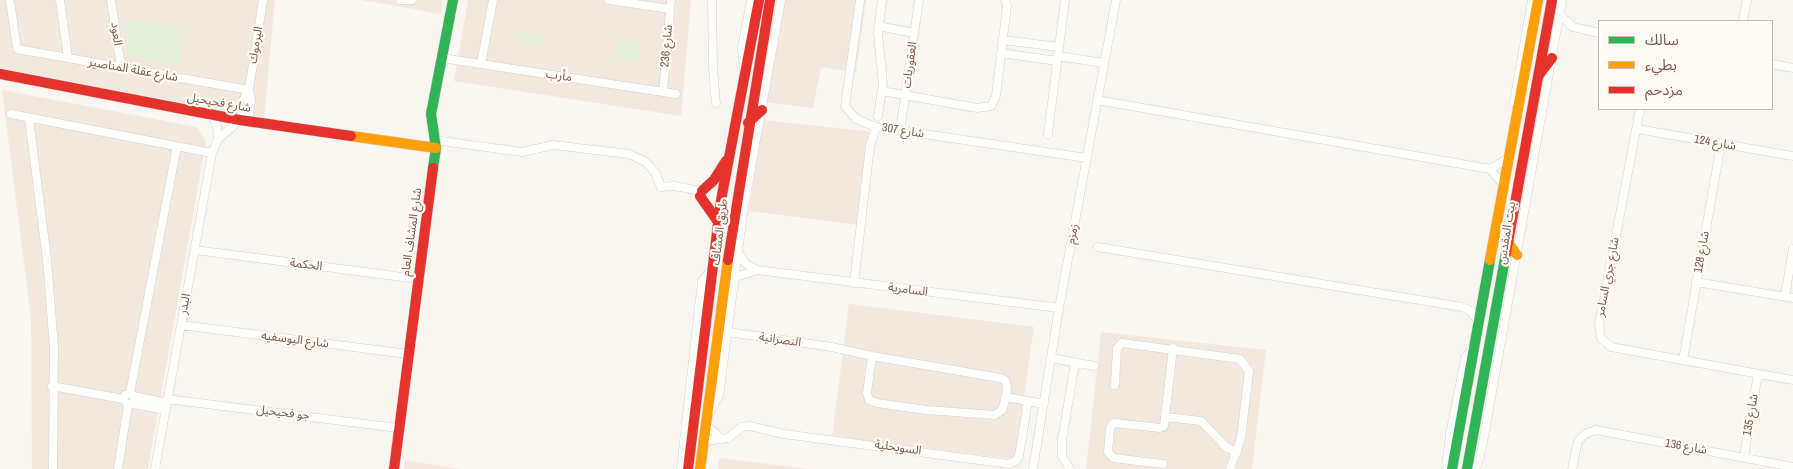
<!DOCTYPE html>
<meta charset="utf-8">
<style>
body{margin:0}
#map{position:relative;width:1793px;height:469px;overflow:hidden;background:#f9f5f0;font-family:"Archivo Narrow","Noto Sans Arabic",sans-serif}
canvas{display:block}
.legend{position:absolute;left:1598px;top:20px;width:175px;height:90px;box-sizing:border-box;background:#fffaf3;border:1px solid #cabbb1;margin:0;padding:6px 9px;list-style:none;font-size:15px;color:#7a5c4d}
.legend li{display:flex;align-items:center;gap:10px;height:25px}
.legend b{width:25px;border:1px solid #cabbb1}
</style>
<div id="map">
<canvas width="1793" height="469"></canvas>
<ul class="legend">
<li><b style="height:6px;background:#30b455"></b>سالك</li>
<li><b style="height:6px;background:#ff9f0a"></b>بطيء</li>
<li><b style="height:6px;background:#e5322d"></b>مزدحم</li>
</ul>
</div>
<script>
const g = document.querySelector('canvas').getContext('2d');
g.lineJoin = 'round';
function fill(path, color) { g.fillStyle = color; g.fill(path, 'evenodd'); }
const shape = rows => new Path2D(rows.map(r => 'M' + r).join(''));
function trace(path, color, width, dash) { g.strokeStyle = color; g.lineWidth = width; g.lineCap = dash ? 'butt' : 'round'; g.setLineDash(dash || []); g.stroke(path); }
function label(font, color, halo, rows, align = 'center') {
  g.font = font + ' "Archivo Narrow","Noto Sans Arabic",sans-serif'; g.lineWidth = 4.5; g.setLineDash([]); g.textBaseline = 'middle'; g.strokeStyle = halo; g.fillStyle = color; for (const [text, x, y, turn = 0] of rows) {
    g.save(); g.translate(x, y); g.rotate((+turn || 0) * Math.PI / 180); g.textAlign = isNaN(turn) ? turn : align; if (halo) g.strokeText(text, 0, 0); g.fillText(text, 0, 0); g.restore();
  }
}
fill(shape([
 [0,0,275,0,264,118,0,68],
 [362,0,443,0,441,14],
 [468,0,691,0,681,116,454,81],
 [783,0,866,0,856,73,821,67,813,108,764,102],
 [2,90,197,127,206,141,148,469,32,469,31,318],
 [763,120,873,132,860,225,749,211],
 [849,304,1034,327,1015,459,832,437],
 [1101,332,1266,350,1252,469,1086,469],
 [719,458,808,469,718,469]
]), '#f2e8de');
fill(shape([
 [405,460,460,469,404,469]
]), '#f6e8e1');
fill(shape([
 [123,18,185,29,178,65,128,55],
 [514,30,542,35,541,45,513,40],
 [618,40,641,44,638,61,616,58]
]), '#e7f0db');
const street = shape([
 [10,0,17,49,249,90],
 [60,0,68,58],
 [111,0,121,67],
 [400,0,412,0],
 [609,0,670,9],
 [712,0,713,68,716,103],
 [860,0,845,106,856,119,876,127],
 [1560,15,1573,27,1599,33],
 [1743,21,1747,0],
 [878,26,914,33],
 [1003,40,1059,47],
 [1001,53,1057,61],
 [1057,56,1104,63],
 [442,58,676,94],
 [481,64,493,0],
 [1772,64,1793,68],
 [744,70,742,48,751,0],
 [882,91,977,108,991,106,996,96,1007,5,1005,0],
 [663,92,671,0],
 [1097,100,1490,169,1504,161],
 [1514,102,1532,0],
 [1640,109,1599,325,1601,338,1611,347,1793,380],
 [11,114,212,153],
 [211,115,217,126,218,139],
 [878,116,883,83,878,34,882,0],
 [29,118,47,260,54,348,53,469],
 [248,121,251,101,249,90,263,0],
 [1637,129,1793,156],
 [900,131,919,0],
 [1048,134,1065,0],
 [434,140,522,152,553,145,629,154,646,162,656,174,661,187],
 [1490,169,1501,182],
 [661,187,674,186,723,195],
 [699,196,721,200],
 [1098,247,1462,307,1471,311,1479,323],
 [195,250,418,279],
 [739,254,746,264,757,270,1059,308],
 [736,277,757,270],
 [1696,282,1793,298],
 [854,283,870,146,876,127,1087,158],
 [1785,296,1793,249],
 [181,325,408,354],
 [728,332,832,347,872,356,867,393,869,400,877,403,926,410,995,415,1002,410,1006,397,1044,404],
 [872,356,1000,378,1005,380,1007,387,1006,397],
 [1051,358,1094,366],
 [1683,360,1721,144],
 [1115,385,1117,348,1122,343,1240,359,1249,371,1241,438,1230,469],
 [52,386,123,399,128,405,133,404,135,400,133,395,130,393,125,395,123,399],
 [130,393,177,146],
 [134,396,166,403],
 [167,399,398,428],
 [133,404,165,410],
 [709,413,719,396,743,213,781,0],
 [1166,417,1201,421,1226,447,1237,452],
 [707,426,722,439],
 [705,441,728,438,742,427,750,426,784,434,1009,464,1016,461,1019,456,1028,401],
 [1744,457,1758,374],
 [1163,464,1113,458,1108,452,1110,428,1114,423,1160,428,1164,426,1173,348],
 [118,469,128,405],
 [155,469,212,153,218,139,240,120,244,98,249,90],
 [681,469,702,281,712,269],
 [1033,469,1059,308,1116,0],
 [1070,469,1062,456,1062,440,1075,363],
 [1446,469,1450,434,1464,365,1466,356,1475,346],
 [1476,469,1482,448,1562,0],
 [1572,469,1578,441,1585,434,1596,430,1793,467]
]);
const fast = shape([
 [433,168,436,148,431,114,453,0],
 [1452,469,1490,260],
 [1467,469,1506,253]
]);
const slow = shape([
 [351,136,436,148],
 [1508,242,1517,255],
 [1490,260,1538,0],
 [700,469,728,260]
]);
const jam = shape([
 [0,74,240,120,351,136],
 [1539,75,1552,58],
 [748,123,762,110],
 [702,191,714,180,726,161],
 [700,196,719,223],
 [1506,253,1552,0],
 [728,260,770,0],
 [394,469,433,168],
 [688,469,721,200,759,0]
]);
trace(street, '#d7d1cb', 9);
trace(fast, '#d9d2cb', 11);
trace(slow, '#d9d2cb', 11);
trace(jam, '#d9d2cb', 11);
trace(street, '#fefefd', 8);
trace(fast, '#30b455', 10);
trace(slow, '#ff9f0a', 10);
trace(jam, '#e5322d', 10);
label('12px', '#7a5c4d', '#fffaf3', [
 ["العود",116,34,82],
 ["اليرموك",256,45,-81],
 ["شارع 236",667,46,-85],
 ["العقوريات",910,65,-82],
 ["شارع عقلة المناصير",133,70,10],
 ["مأرب",559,76,9],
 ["شارع فحيحيل",219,103,10],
 ["شارع 307",903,131,9],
 ["شارع 124",1715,143,10],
 ["شارع المشاف العام",412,232,-82],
 ["طريق المشاف",720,232,-83],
 ["بيت المقدس",1507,233,-81],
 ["زمزم",1073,234,-79],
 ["شارع 128",1702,252,-80],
 ["الحكمة",306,265,7],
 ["شارع جري السامر",1608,277,-79],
 ["السامرية",908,290,7],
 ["البدر",185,304,-80],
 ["شارع اليوسفيه",295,340,7],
 ["النصرانية",780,340,8],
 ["جو فحيحيل",283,413,7],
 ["شارع 135",1751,415,-80],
 ["شارع 136",1686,447,10],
 ["السويحلية",898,448,8]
]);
</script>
